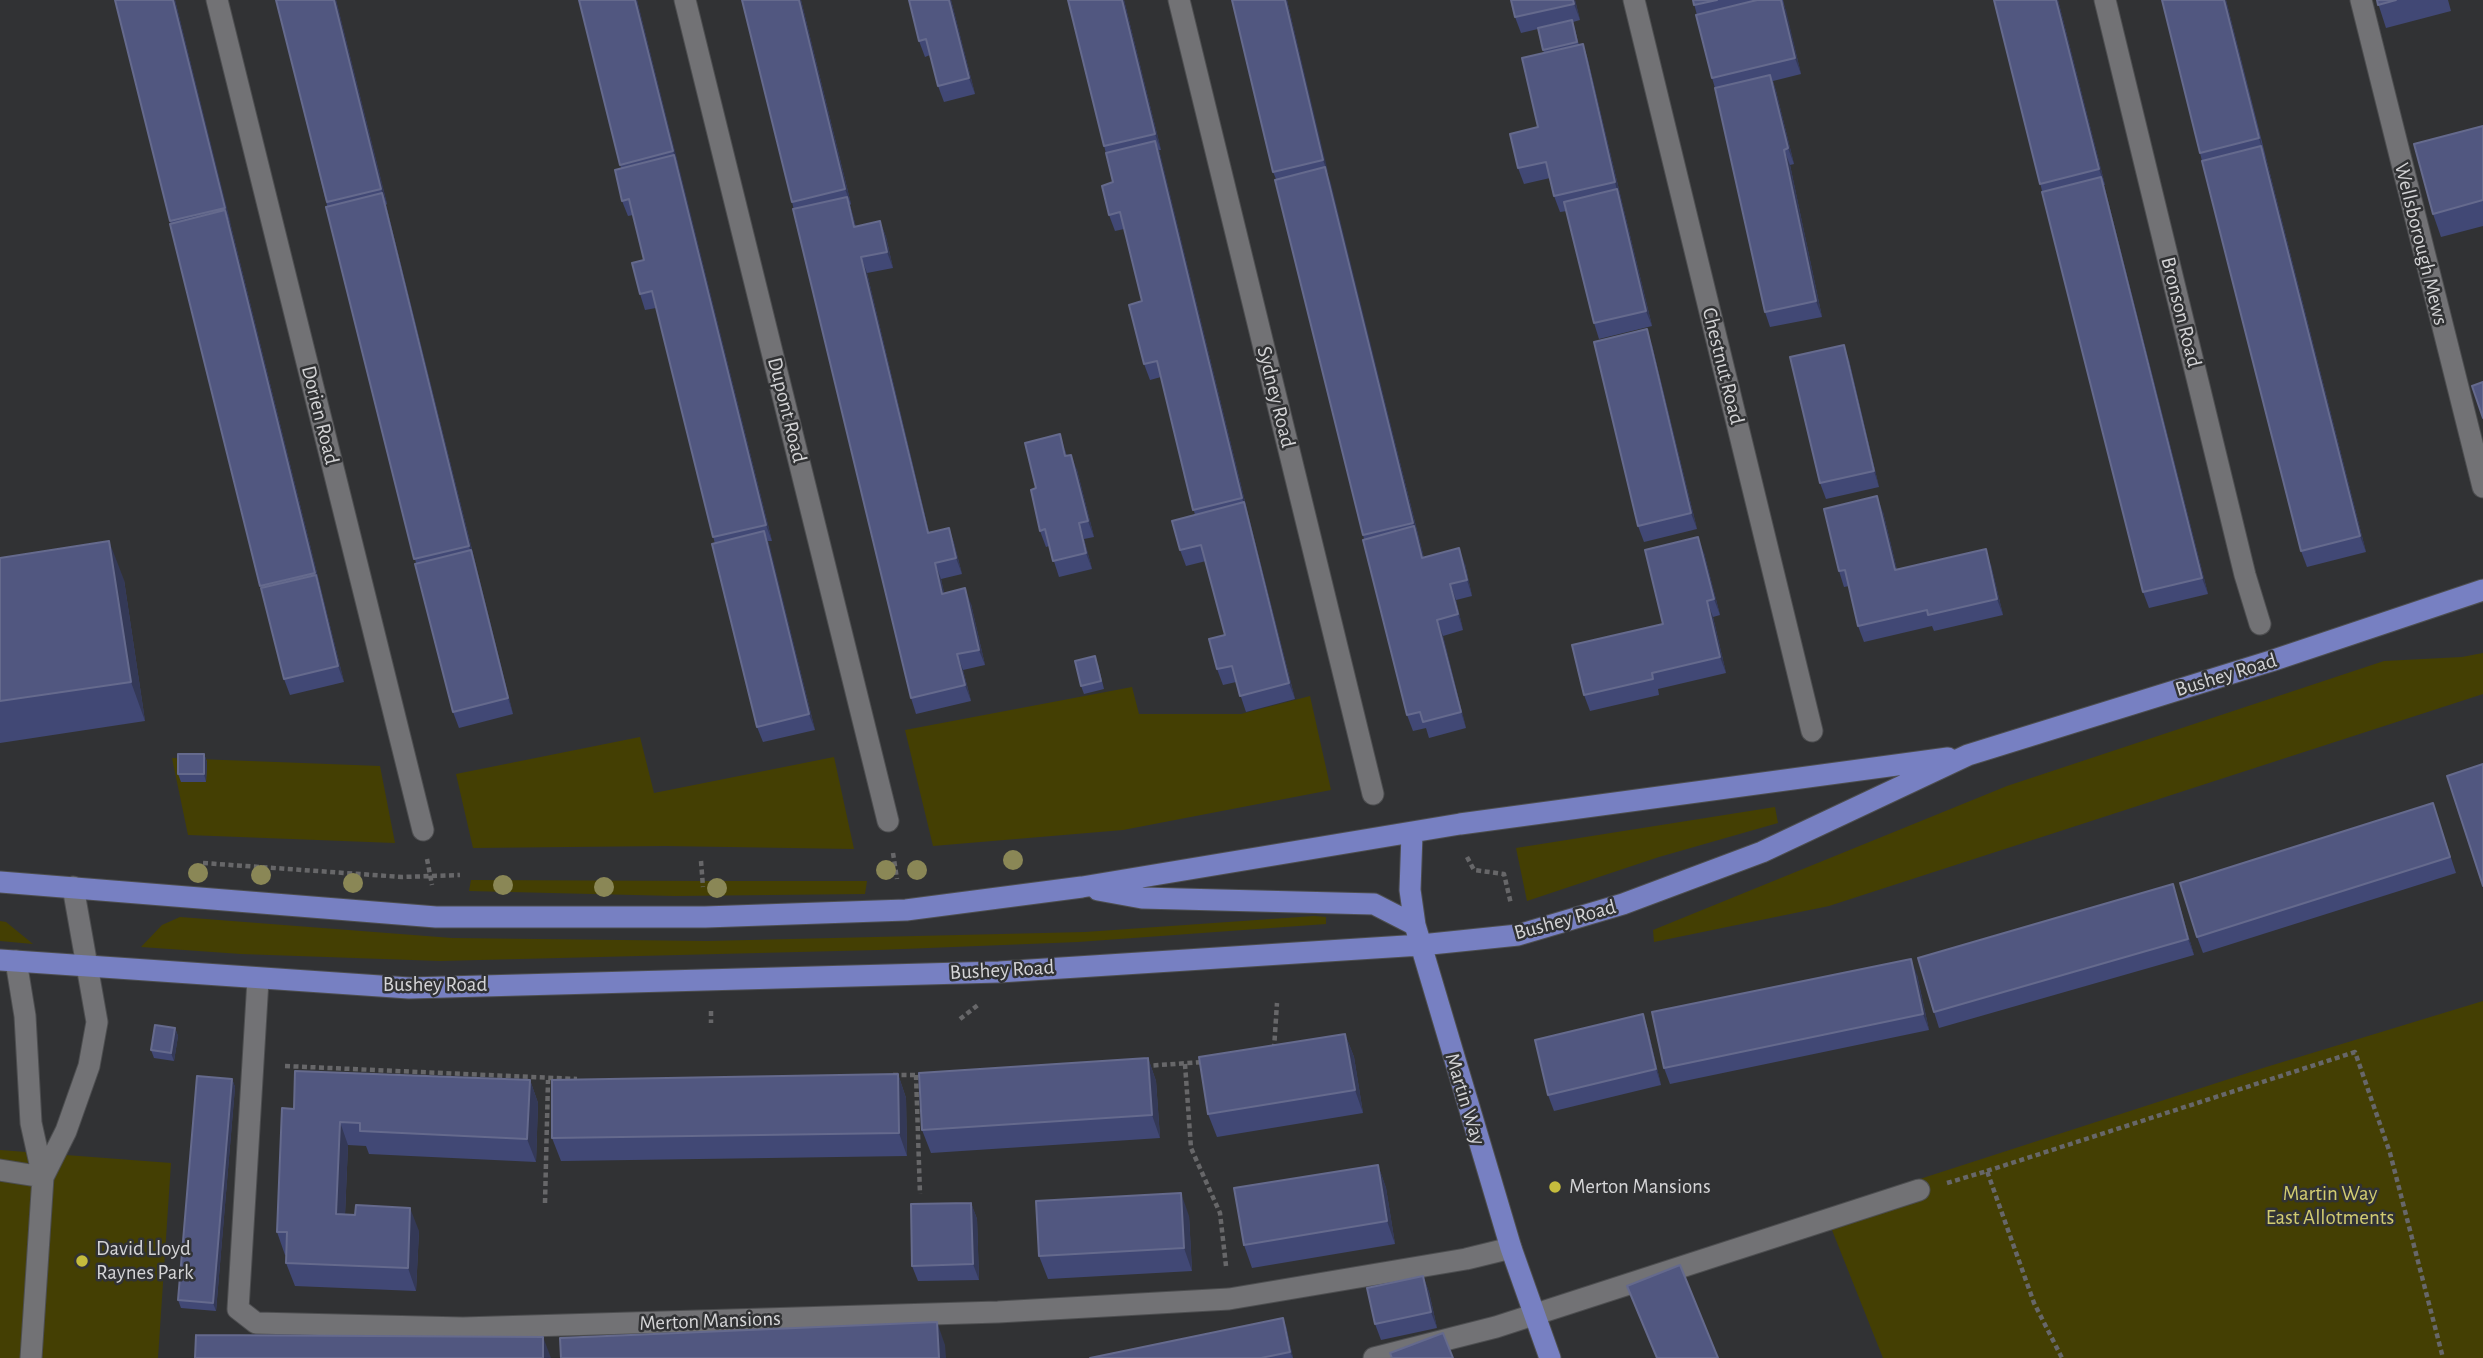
<!DOCTYPE html>
<style>
body{margin:0}
canvas{display:block;background:#313234}
</style>
<canvas width="2483" height="1358"></canvas>
<script>
const g = document.querySelector('canvas').getContext('2d');
g.lineJoin = 'round';
function fill(path, color) { g.fillStyle = color; g.fill(path, 'evenodd'); }
const shape = rows => new Path2D(rows.map(r => 'M' + r).join(''));
function trace(path, color, width, dash) { g.strokeStyle = color; g.lineWidth = width; g.lineCap = dash ? 'butt' : 'round'; g.setLineDash(dash || []); g.stroke(path); }
function label(font, color, halo, rows, align = 'center') {
  g.font = font + ' "Alegreya Sans",sans-serif'; g.lineWidth = 5; g.setLineDash([]); g.textBaseline = 'middle'; g.strokeStyle = halo; g.fillStyle = color; for (const [text, x, y, turn = 0] of rows) {
    g.save(); g.translate(x, y); g.rotate((+turn || 0) * Math.PI / 180); g.textAlign = isNaN(turn) ? turn : align; if (halo) g.strokeText(text, 0, 0); g.fillText(text, 0, 0); g.restore();
  }
}
fill(shape([
 [2483,653,2483,694,1829,906,1654,942,1653,930,2007,786,2384,661,2462,657],
 [1132,687,1139,714,1241,714,1310,696,1331,790,1123,830,933,846,905,730],
 [640,737,654,793,834,757,854,849,665,846,473,848,456,774],
 [172,758,380,766,395,843,188,835],
 [1775,807,1778,823,1659,857,1527,901,1516,848],
 [471,880,702,881,867,881,865,894,675,896,469,891],
 [1314,916,1326,917,1326,924,1078,942,878,950,440,961,241,954,141,947,162,925,180,917,452,938,707,941,1085,932],
 [0,921,6,922,33,944,0,941],
 [2483,1001,2483,1358,1883,1358,1824,1210,2263,1068],
 [0,1150,171,1163,158,1358,0,1358]
]), '#443f03');
const minor = shape([
 [217,0,423,830],
 [685,0,888,821],
 [1179,0,1373,794],
 [1634,0,1812,731],
 [2105,0,2245,575,2260,624],
 [2361,0,2483,487],
 [16,961,25,1016,31,1123,43,1177,31,1358],
 [258,980,238,1309,256,1323,463,1328,998,1312,1229,1299,1466,1259,1511,1248],
 [0,1170,43,1177],
 [43,1177,66,1131,89,1066,97,1022,73,887],
 [1374,1358,1496,1327,1919,1190]
]);
const major = shape([
 [1412,834,1410,890,1415,925,1511,1248,1550,1358],
 [0,882,436,917,705,917,906,910,1082,887,1460,824,1948,758],
 [1098,890,1142,898,1374,904,1415,925],
 [0,960,409,988,999,972,1421,945,1518,935,1623,904,1762,852,1968,755,2271,661,2483,590]
]);
trace(minor, '#4d4e50', 23);
trace(major, '#4d4e50', 23);
trace(shape([
 [893,853,897,879],
 [1467,857,1474,870,1504,874,1511,904],
 [427,859,432,885],
 [701,861,703,887],
 [203,863,402,877,460,875],
 [711,1011,711,1023],
 [960,1019,978,1005],
 [1274,1049,1277,1003],
 [1185,1064,1191,1148,1220,1213,1226,1266],
 [285,1066,577,1079],
 [1145,1066,1203,1062],
 [893,1075,923,1075],
 [916,1075,920,1194],
 [1987,1171,2355,1052,2390,1153,2443,1358],
 [1947,1183,1987,1171,2034,1303,2062,1358],
 [545,1203,548,1080]
]), '#676769', 4.5, [5, 3.5]);
trace(minor, '#727275', 21);
trace(major, '#7780c2', 21);
g.fillStyle = '#8a8756';
for (const [x, y] of [
 [1013,860],
 [886,870],
 [917,870],
 [198,873],
 [261,875],
 [353,883],
 [503,885],
 [604,887],
 [717,888]
]) { g.beginPath(); g.arc(x, y, 10, 0, 2 * Math.PI); g.fill(); }
fill(shape([
 [115,0,175,0,344,682,290,695,284,679],
 [276,0,336,0,387,204,386,205,513,714,459,728,453,712],
 [579,0,637,0,772,541,768,541,815,730,763,742,757,727,715,544,656,308,645,310,640,294,644,260,633,215,628,216,622,201,621,168],
 [801,0,851,204,850,205,856,227,880,221,886,237,893,268,867,273,929,532,949,528,954,543,962,574,941,579,944,593,971,604,985,665,963,670,971,701,916,714,911,698,792,202],
 [911,0,951,0,975,94,944,102,938,86,930,55,925,57,919,41],
 [1068,0,1124,0,1161,150,1159,150,1248,514,1295,699,1246,712,1236,682,1223,685,1217,669,1225,635,1206,561,1186,566,1180,550,1195,515,1161,377,1150,380,1144,364,1142,301,1124,229,1115,231,1109,215,1113,182],
 [1287,0,1328,176,1424,558,1465,564,1472,596,1456,600,1463,630,1443,636,1466,728,1429,738,1426,728,1413,731,1407,715,1276,179,1273,172],
 [1575,0,1580,20,1573,22,1579,45,1583,44,1588,60,1621,198,1652,326,1599,339,1594,323,1567,211,1560,212,1554,196,1550,178,1524,184,1518,168,1538,127,1544,53,1538,29,1521,33,1515,17],
 [1693,0,1783,0,1801,74,1773,81,1776,91,1794,164,1790,165,1822,317,1770,327,1765,312,1715,88,1712,78,1697,15],
 [1994,0,2058,0,2105,185,2104,185,2208,594,2149,608,2143,592],
 [2226,0,2366,552,2307,567,2301,551,2200,153],
 [2377,0,2448,0,2451,11,2386,28],
 [2483,126,2483,226,2441,237,2433,214],
 [1652,345,1697,529,1644,542,1638,526],
 [1849,360,1879,487,1826,499,1820,483],
 [1065,450,1067,456,1077,470,1094,537,1084,539,1092,569,1059,577,1049,546,1046,547,1040,531,1036,488],
 [1883,512,1897,570,1991,565,2003,615,1934,631,1932,626,1864,642,1858,626,1849,586,1844,587,1839,571],
 [1704,553,1720,615,1713,617,1726,673,1658,689,1659,695,1590,711,1584,695,1663,624],
 [0,558,124,580,145,721,0,743],
 [1098,664,1104,689,1084,694,1081,686],
 [204,754,207,762,206,782,181,782,178,774],
 [2433,803,2456,873,2203,953,2197,937],
 [2178,900,2194,955,1939,1028,1934,1012],
 [1917,975,1929,1030,1670,1084,1664,1068],
 [1643,1014,1648,1030,1661,1085,1554,1111,1548,1095],
 [175,1028,178,1036,174,1061,154,1058,151,1050],
 [1345,1034,1354,1057,1363,1113,1217,1137,1208,1114],
 [1148,1058,1156,1081,1160,1138,931,1153,922,1130],
 [898,1074,906,1098,907,1156,561,1161,552,1138],
 [232,1079,235,1087,216,1311,181,1308,178,1300],
 [530,1080,538,1103,536,1162,369,1154,366,1146,348,1145,345,1215,419,1231,416,1291,295,1286,286,1263,287,1255,285,1255,277,1232,294,1109],
 [1378,1165,1386,1188,1395,1244,1252,1268,1244,1245],
 [971,1203,977,1219,979,1280,918,1281,912,1266],
 [1189,1216,1192,1271,1048,1279,1039,1256],
 [1423,1276,1429,1292,1437,1328,1381,1340,1375,1324],
 [1286,1326,1293,1358,1090,1358]
]), '#414875');
fill(shape([
 [173,0,175,0,231,224,225,208],
 [334,0,336,0,387,204,381,189],
 [635,0,637,0,679,167,673,151],
 [799,0,801,0,851,204,845,189],
 [949,0,951,0,975,94,969,78],
 [1122,0,1124,0,1161,150,1155,134],
 [1285,0,1287,0,1329,176,1323,160],
 [1573,0,1575,0,1580,20,1574,4],
 [1781,0,1786,10,1801,74,1795,58],
 [2056,0,2058,0,2105,185,2099,169],
 [2224,0,2226,0,2264,154,2259,138],
 [1583,44,1588,60,1621,198,1652,326,1646,311,1615,182],
 [1770,75,1776,91,1794,164,1788,148],
 [1155,141,1161,157,1248,514,1242,498],
 [2261,146,2267,162,2366,552,2360,536],
 [1784,150,1790,165,1822,317,1816,301],
 [674,155,680,171,772,541,766,525],
 [1325,167,1331,183,1419,539,1413,523],
 [2101,177,2106,193,2208,594,2202,578],
 [382,193,387,209,513,714,508,698,469,546],
 [847,197,852,212,860,243,854,227],
 [225,210,231,226,344,682,338,666],
 [880,221,886,237,893,268,887,252],
 [861,257,867,273,933,549,928,533],
 [1647,329,1652,345,1697,529,1691,513],
 [1844,345,1849,360,1879,487,1874,471],
 [1060,434,1065,450,1071,472,1065,456],
 [1071,455,1077,470,1094,537,1088,521],
 [1877,496,1883,512,1901,586,1895,570],
 [1244,502,1249,518,1295,699,1289,683],
 [1079,523,1084,539,1092,569,1086,553],
 [1414,526,1420,542,1428,574,1422,558],
 [949,528,954,543,962,574,956,558],
 [764,531,770,547,815,730,809,714],
 [1698,537,1704,553,1720,615,1714,599],
 [109,541,124,580,145,721,131,682],
 [1459,548,1465,564,1472,596,1467,580],
 [1986,549,1991,565,2003,615,1997,599],
 [935,563,941,579,948,609,942,594],
 [1450,584,1456,600,1463,630,1458,614],
 [965,588,971,604,985,665,979,650],
 [1707,601,1713,617,1726,673,1720,657],
 [1437,620,1443,636,1466,728,1461,712],
 [957,654,963,670,971,701,965,685],
 [204,754,207,762,206,782,204,774],
 [2173,884,2178,900,2194,955,2188,939],
 [1911,959,1917,975,1929,1030,1923,1014],
 [1643,1014,1648,1030,1661,1085,1656,1069],
 [175,1028,178,1036,174,1061,171,1053],
 [1345,1034,1354,1057,1363,1113,1355,1090],
 [1148,1058,1156,1081,1160,1138,1152,1115],
 [898,1074,906,1098,907,1156,899,1133],
 [232,1079,235,1087,216,1311,213,1303],
 [530,1080,538,1103,536,1162,527,1139],
 [340,1122,348,1145,344,1237,336,1214],
 [1378,1165,1386,1188,1395,1244,1387,1221],
 [1181,1193,1189,1216,1192,1271,1184,1248],
 [971,1203,977,1219,979,1280,973,1264],
 [410,1208,419,1231,416,1291,408,1268],
 [1423,1276,1429,1292,1437,1328,1431,1312],
 [1283,1318,1286,1326,1293,1358,1290,1352],
 [937,1322,945,1345,946,1358,939,1358],
 [543,1337,551,1358,543,1358]
]), '#343957');
const building = shape([
 [115,0,173,0,225,208,170,221,115,0],
 [276,0,334,0,381,189,327,202,276,0],
 [579,0,635,0,673,151,620,165,579,0],
 [742,0,799,0,845,189,792,202,742,0],
 [909,0,949,0,969,78,938,86,926,39,919,41,909,0],
 [1068,0,1122,0,1155,134,1104,146,1068,0],
 [1232,0,1285,0,1323,160,1273,172,1232,0],
 [1511,0,1573,0,1574,4,1515,17,1511,0],
 [1693,0,1717,0,1694,5,1693,0],
 [1757,0,1781,0,1795,58,1712,78,1696,15,1757,0],
 [1994,0,2056,0,2099,169,2040,184,1994,0],
 [2162,0,2224,0,2259,138,2200,153,2162,0],
 [2377,0,2396,0,2378,5,2377,0],
 [1572,20,1577,42,1543,50,1538,28,1572,20],
 [1583,44,1615,182,1554,196,1546,162,1518,168,1510,134,1538,127,1522,58,1583,44],
 [1770,75,1788,148,1784,150,1816,301,1765,312,1715,88,1770,75],
 [2483,126,2483,200,2433,214,2414,144,2483,126],
 [1155,141,1242,498,1193,510,1157,361,1144,364,1129,305,1142,301,1120,212,1109,215,1102,186,1113,182,1106,153,1155,141],
 [2261,146,2360,536,2301,551,2202,161,2261,146],
 [674,155,766,525,713,537,652,291,640,294,632,263,644,260,629,199,622,201,615,170,674,155],
 [1325,167,1413,523,1363,535,1275,180,1325,167],
 [2101,177,2202,578,2143,592,2042,192,2101,177],
 [1617,189,1646,311,1594,323,1564,202,1617,189],
 [382,193,469,546,414,559,326,207,382,193],
 [847,197,854,227,880,221,887,252,861,257,928,533,949,528,956,558,935,563,942,594,965,588,979,650,957,654,965,685,911,698,793,209,847,197],
 [225,210,315,573,260,586,170,224,225,210],
 [1647,329,1691,513,1638,526,1594,342,1647,329],
 [1844,345,1874,471,1820,483,1790,357,1844,345],
 [2483,382,2483,418,2472,386,2483,382],
 [1060,434,1065,456,1071,455,1088,521,1079,523,1086,553,1053,561,1045,529,1040,531,1031,490,1036,488,1025,443,1060,434],
 [1877,496,1895,570,1986,549,1997,599,1928,615,1927,610,1858,626,1845,570,1839,571,1824,509,1877,496],
 [1244,502,1289,683,1240,696,1232,666,1217,669,1209,639,1225,635,1201,545,1180,550,1172,521,1244,502],
 [1414,526,1422,558,1459,548,1467,580,1450,584,1458,614,1437,620,1461,712,1423,722,1420,712,1407,715,1363,540,1414,526],
 [764,531,809,714,757,727,712,544,764,531],
 [1698,537,1714,599,1707,601,1720,657,1652,673,1653,679,1584,695,1572,645,1663,624,1645,550,1698,537],
 [109,541,131,682,0,701,0,558,109,541],
 [471,550,508,698,453,712,415,564,471,550],
 [316,575,338,666,284,679,261,588,316,575],
 [1095,656,1101,681,1081,686,1075,661,1095,656],
 [178,754,204,754,204,774,178,774,178,754],
 [2483,764,2483,886,2447,776,2483,764],
 [2433,803,2450,857,2197,937,2180,883,2433,803],
 [2173,884,2188,939,1934,1012,1918,958,2173,884],
 [1911,959,1923,1014,1664,1068,1652,1012,1911,959],
 [1643,1014,1656,1069,1548,1095,1535,1040,1643,1014],
 [155,1025,175,1028,171,1053,151,1050,155,1025],
 [1345,1034,1355,1090,1208,1114,1199,1057,1345,1034],
 [1148,1058,1152,1115,922,1130,919,1073,1148,1058],
 [295,1071,530,1080,527,1139,360,1131,360,1123,340,1122,336,1214,355,1215,356,1205,410,1208,408,1268,286,1263,287,1232,277,1232,282,1108,294,1109,295,1071],
 [898,1074,899,1133,552,1138,552,1080,898,1074],
 [197,1076,232,1079,213,1303,178,1300,197,1076],
 [1378,1165,1387,1221,1244,1245,1234,1188,1378,1165],
 [1181,1193,1184,1248,1039,1256,1036,1201,1181,1193],
 [971,1203,973,1264,912,1266,911,1204,971,1203],
 [1680,1265,1718,1358,1657,1358,1627,1286,1680,1265],
 [1423,1276,1431,1312,1375,1324,1367,1288,1423,1276],
 [1283,1318,1290,1352,1261,1358,1090,1358,1283,1318],
 [937,1322,939,1358,561,1358,560,1338,937,1322],
 [1443,1333,1453,1358,1392,1358,1390,1353,1443,1333],
 [196,1335,543,1337,543,1358,195,1358,196,1335]
]);
fill(building, '#515780');
trace(building, '#656a8d', 2);
for (const [x, y, r, color] of [
 [1555,1187,7,"#c5bc3d"],
 [82,1261,7,"#c5bc3d"]
]) { const dot = new Path2D(); dot.arc(x, y, r, 0, 2 * Math.PI); g.fillStyle = color; g.fill(dot); trace(dot, '#313234', 2.5); }
label('21px', '#d4d4d6', '#313234', [
 ["Wellsborough Mews",2421,244,76],
 ["Bronson Road",2181,312,76],
 ["Chestnut Road",1723,366,76],
 ["Sydney Road",1276,397,76],
 ["Dupont Road",787,410,76],
 ["Dorien Road",320,415,76],
 ["Bushey Road",2226,675,-17],
 ["Bushey Road",1565,920,-15],
 ["Bushey Road",1002,970,-3],
 ["Bushey Road",435,985],
 ["Martin Way",1465,1099,73],
 ["Merton Mansions",710,1321,-2]
]);
label('21px', '#d4d4d6', '#313234', [
 ["Merton Mansions",1569,1187],
 ["David Lloyd",96,1249],
 ["Raynes Park",96,1273]
], 'left');
label('21px', '#d2cc71', '#313234', [
 ["Martin Way",2330,1194],
 ["East Allotments",2330,1218]
]);
</script>
